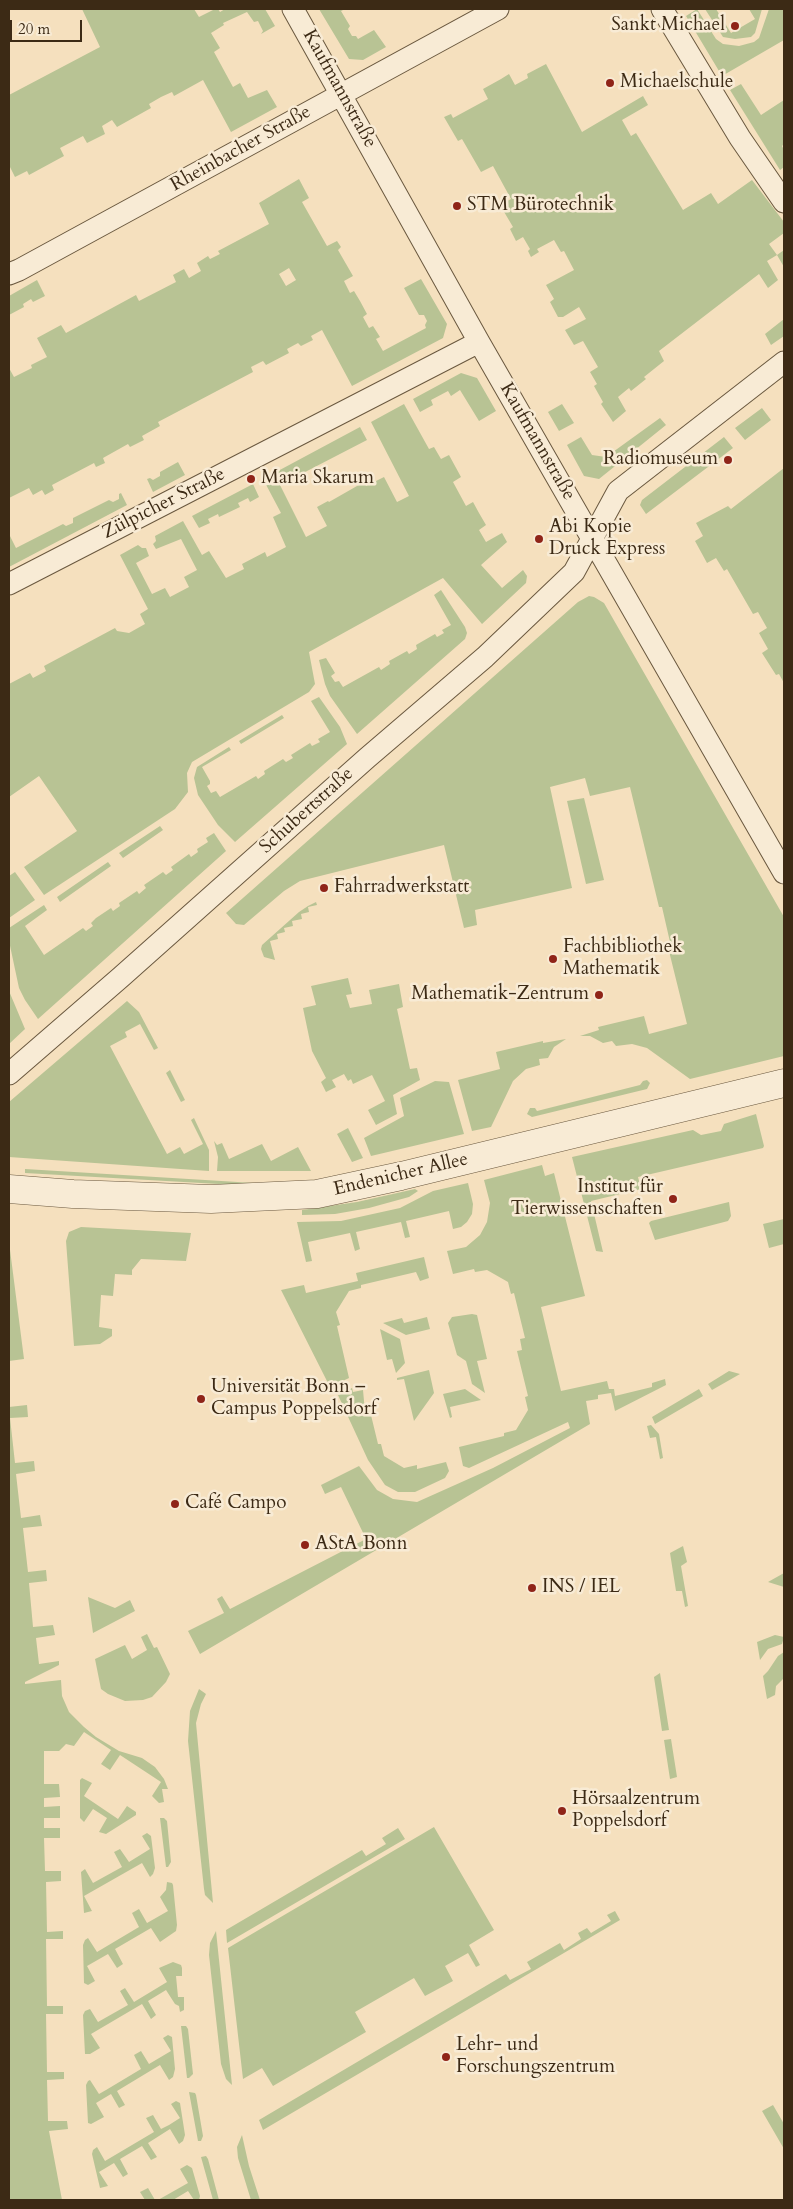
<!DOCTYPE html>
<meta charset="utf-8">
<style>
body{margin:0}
#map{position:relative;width:793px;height:2209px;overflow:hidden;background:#f5e0be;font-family:Cardo,serif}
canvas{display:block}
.frame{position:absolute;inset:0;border:10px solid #3c2a15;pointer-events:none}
.scale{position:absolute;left:10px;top:20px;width:72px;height:22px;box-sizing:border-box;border:2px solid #3c2a15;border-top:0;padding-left:6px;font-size:15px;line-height:18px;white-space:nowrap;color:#3c2a15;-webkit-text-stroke:4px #f8ebd5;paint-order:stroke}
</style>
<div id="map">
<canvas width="793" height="2209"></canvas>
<div class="frame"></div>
<div class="scale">20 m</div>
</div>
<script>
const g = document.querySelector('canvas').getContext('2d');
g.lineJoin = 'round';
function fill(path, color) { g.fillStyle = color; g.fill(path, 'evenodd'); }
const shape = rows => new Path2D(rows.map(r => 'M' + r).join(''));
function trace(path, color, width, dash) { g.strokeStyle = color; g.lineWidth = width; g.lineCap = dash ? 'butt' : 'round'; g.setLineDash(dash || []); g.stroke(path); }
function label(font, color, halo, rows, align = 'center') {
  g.font = font + ' Cardo,serif'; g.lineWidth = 5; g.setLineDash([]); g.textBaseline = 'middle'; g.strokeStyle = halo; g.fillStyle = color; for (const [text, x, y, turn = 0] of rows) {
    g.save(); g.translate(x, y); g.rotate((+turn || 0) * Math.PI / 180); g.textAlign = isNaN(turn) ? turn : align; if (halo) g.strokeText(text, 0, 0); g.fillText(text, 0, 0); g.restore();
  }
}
fill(shape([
 [82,9,194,9,199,17,215,9,218,9,220,12,225,9,265,9,275,26,261,34,263,31,258,21,254,22,247,12,223,23,224,25,211,33,220,48,214,52,233,87,240,83,248,98,267,90,277,107,231,132,203,80,174,96,172,92,161,97,149,104,151,108,117,127,112,120,102,126,105,134,87,143,83,136,60,148,64,156,29,175,27,171,15,177,9,165,9,95,100,47],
 [319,9,345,9,341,11,350,26,348,29,352,36,356,36,358,39,374,30,386,47,363,60,349,59],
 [697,9,716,39,723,44,739,46,754,42,759,38,769,9,784,9,784,40,722,76,686,16],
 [705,9,716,9,731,33,755,19,749,9,762,9,755,33,751,37,735,39,723,37],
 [546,64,582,132,643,96,648,105,622,120,631,136,636,133,683,210,711,193,718,204,752,180,784,222,784,233,769,244,777,255,784,250,784,267,777,255,767,261,778,280,768,288,759,274,659,351,664,361,644,377,646,379,631,391,629,388,618,397,626,411,613,422,601,404,603,402,594,386,597,384,590,372,598,367,583,341,574,345,565,330,586,319,579,307,563,317,558,317,550,302,554,299,546,285,574,270,564,251,561,252,554,240,537,249,539,252,531,257,528,251,530,249,523,237,516,241,510,229,513,227,500,205,511,199,493,166,481,172,462,139,458,141,444,117,451,114,453,118,488,99,483,89,501,79,509,74,515,85,528,78,527,74],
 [741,84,761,115,784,100,784,144,782,146,784,150,784,167,780,170,730,90],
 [299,179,309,198,302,202,327,246,337,241,341,247,338,250,353,276,344,281,350,293,354,291,360,301,367,314,363,317,369,328,373,326,380,337,376,339,383,351,426,328,425,325,427,321,424,315,419,315,404,288,421,279,447,324,443,338,352,386,322,330,311,336,313,340,301,346,298,343,287,349,289,353,266,365,263,361,251,367,253,372,158,422,160,426,142,436,144,440,130,447,128,444,103,458,105,463,96,467,94,463,52,485,54,490,45,495,42,490,33,495,29,488,9,498,9,368,14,377,32,368,31,365,47,357,37,338,61,325,66,333,136,295,139,301,176,282,173,275,184,269,189,278,201,271,197,263,208,256,210,259,220,254,218,251,269,224,259,203],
 [289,268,296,280,286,286,279,274],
 [37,280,45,296,33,302,31,299,23,304,24,307,9,315,9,296],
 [784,319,784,336,771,345,765,334],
 [461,373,477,378,496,411,479,421,460,390,451,396,448,391,431,400,433,405,420,412,413,399],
 [404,404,429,449,434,447,441,459,449,455,461,477,453,482,466,506,473,502,479,513,486,525,479,530,486,542,502,533,507,542,481,565,502,588,523,570,527,576,526,583,482,624,443,578,309,652,315,684,309,692,192,762,187,773,188,792,175,809,44,895,24,867,77,831,39,776,9,797,9,684,30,673,33,678,46,671,44,666,115,628,117,631,129,633,145,624,140,614,148,609,120,555,138,545,142,548,146,548,149,556,136,563,152,594,165,588,170,597,189,587,184,577,197,570,181,539,156,549,153,544,156,541,155,536,183,521,202,555,209,551,226,578,244,569,242,564,265,552,267,557,286,547,273,517,281,513,263,479,360,427,367,440,280,485,306,537,327,526,317,507,328,501,329,502,364,482,366,486,384,477,397,502,409,496,371,422],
 [562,404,574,423,559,431,548,412],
 [762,408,771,420,745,440,735,428],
 [660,418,666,425,599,479,584,476,567,445,581,437,592,455,606,457],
 [724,437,733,448,646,514,640,505,642,500],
 [178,462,185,475,153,492,147,479,150,478,153,480,160,476,160,472],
 [784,468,784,683,779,674,776,675,762,653,768,649,759,633,767,628,758,612,753,614,727,569,724,571,716,558,707,563,695,541,703,536,696,523,728,506,731,509],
 [253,484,259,497,250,502,248,498,238,503,240,507,219,517,218,514,208,519,210,523,199,528,192,516],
 [121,493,127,505,9,567,9,534,16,548,63,524,66,526,73,523,73,518,109,500,113,502,119,499,119,494],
 [441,590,465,627,467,633,465,639,357,734,330,696,325,684,319,660,326,658,335,673,331,676,335,682,339,681,343,687,379,667,381,670,390,664,389,661,407,651,409,654,417,649,416,645,435,634,437,637,444,633,442,630,451,625,434,595],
 [589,596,594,597,604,603,784,917,784,1056,690,1079,647,1048,632,1044,616,1046,612,1041,603,1043,590,1036,580,1036,599,1030,598,1027,644,1016,649,1034,687,1024,667,943,670,942,662,907,659,907,630,787,590,796,585,778,550,787,572,888,475,910,477,925,464,928,444,845,300,881,284,891,244,925,236,924,226,913,578,602],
 [319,697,340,727,347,744,235,842,218,825,198,795,194,778,197,767,229,747,231,750,202,767,210,781,210,784,207,786,211,793,216,791,220,797,256,776,258,779,265,774,264,771,283,759,286,762,293,758,291,755,310,743,312,746,320,742,318,739,330,732,311,701],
 [282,715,284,718,241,744,239,741],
 [584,798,604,880,586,884,567,801],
 [160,826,163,830,123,858,119,853],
 [214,833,226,851,38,1019,25,1000,19,988,9,941,9,928,44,905,47,910,25,926,44,955,83,928,86,931,93,926,91,923,96,918,111,908,113,911,120,906,119,903,137,891,139,894,146,888,144,885,163,872,166,875,173,870,171,867,189,854,191,857,198,852,197,849,208,842,206,838],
 [108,862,111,866,60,902,57,897],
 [15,872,35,900,9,918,9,876],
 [316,902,317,905,308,907,309,912,301,914,302,919,292,921,293,926,284,928,285,932,277,934,278,939,270,941,275,960,264,957,261,949,262,945,299,912,308,906],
 [348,978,352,994,346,995,350,1008,372,1004,369,990,399,984,403,1007,397,1009,410,1069,417,1068,420,1080,393,1095,397,1114,376,1125,368,1110,385,1101,372,1075,353,1084,351,1079,348,1081,344,1074,332,1080,336,1087,326,1092,321,1082,326,1078,312,1051,303,1008,316,1005,311,986],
 [9,991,25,1029,9,1044],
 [127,1001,139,1012,158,1048,154,1050,140,1024,125,1032,127,1037,110,1046,167,1154,180,1147,184,1154,203,1144,191,1120,194,1118,209,1150,209,1171,9,1157,9,1102],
 [566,1039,554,1047,548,1058,539,1059,540,1065,526,1069,513,1081,491,1127,472,1131,458,1080,500,1069,496,1052,543,1041,543,1043],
 [170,1070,185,1100,181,1102,166,1073],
 [647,1080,650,1083,647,1089,532,1117,527,1114,530,1108,535,1108,537,1111,640,1085,643,1081],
 [435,1081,449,1082,464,1134,371,1156,364,1138,404,1116,400,1098],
 [756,1114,764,1146,763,1148,638,1177,641,1189,591,1201,603,1252,596,1251,572,1157,693,1130,701,1135,721,1131,724,1124],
 [348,1128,363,1158,352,1162,337,1134],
 [214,1141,217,1145,222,1143,229,1159,262,1144,271,1161,298,1147,311,1171,217,1171,218,1157],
 [542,1165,545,1176,554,1173,585,1296,541,1307,561,1391,607,1381,609,1389,614,1389,615,1396,652,1387,652,1383,665,1379,666,1385,615,1411,611,1393,598,1395,598,1399,586,1401,590,1424,200,1654,188,1631,224,1613,217,1599,222,1596,230,1609,366,1539,341,1487,325,1494,321,1485,359,1466,377,1490,393,1499,417,1502,493,1468,570,1428,568,1422,469,1468,463,1466,459,1447,504,1436,504,1433,516,1430,528,1410,525,1397,528,1396,517,1351,522,1350,520,1339,525,1338,514,1293,511,1294,508,1282,487,1270,475,1272,474,1269,453,1274,447,1251,466,1247,480,1235,487,1222,490,1203,484,1180],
 [25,1169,254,1183,254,1186,25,1173],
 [468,1183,473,1204,472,1214,467,1222,461,1227,453,1229,449,1211,406,1221,410,1237,405,1238,401,1222,356,1232,360,1249,355,1251,350,1233,308,1242,312,1261,306,1262,297,1222,341,1221,400,1208,433,1191],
 [415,1189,418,1191,409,1197,369,1208,335,1214,302,1215,302,1210,357,1202],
 [729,1202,731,1216,728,1221,655,1240,649,1223,651,1221],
 [784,1219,784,1244,769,1248,763,1224],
 [81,1227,191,1233,186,1261,141,1259,132,1270,132,1275,115,1274,113,1296,101,1295,99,1327,112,1329,112,1336,100,1344,74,1346,66,1241,69,1232],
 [9,1242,24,1359,9,1361],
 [424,1257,429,1278,420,1281,416,1272,361,1285,361,1288,349,1291,336,1312,340,1325,337,1326,349,1378,330,1387,281,1290,304,1285,306,1293,358,1281,356,1273],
 [472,1314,477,1315,487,1359,477,1361,485,1393,472,1384,466,1361,457,1355,448,1323,452,1317],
 [427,1317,430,1329,406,1335,383,1323,402,1318,404,1323],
 [380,1329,400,1339,405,1363,396,1373,392,1359,387,1360],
 [429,1370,434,1393,414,1421,404,1379,397,1380,397,1378],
 [729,1371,740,1374,712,1390,708,1384],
 [352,1388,353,1392,363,1390,365,1412,370,1411,378,1444,381,1444,384,1456,404,1468,417,1465,417,1469,446,1462,449,1471,445,1478,415,1492,398,1492,385,1485,368,1460,338,1395],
 [465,1389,481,1400,450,1407,452,1417,450,1418,443,1394],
 [699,1389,703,1396,655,1424,652,1417],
 [9,1405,9,1407,27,1405,28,1417,10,1418,15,1463,34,1461,35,1471,16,1474,21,1518,40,1515,42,1526,23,1528,28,1572,46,1570,47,1581,29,1583,33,1627,53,1625,55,1635,36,1638,39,1664,59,1661,59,1665,25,1682,25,1684,61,1680,62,1696,69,1712,84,1727,96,1737,119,1751,142,1758,155,1767,164,1779,168,1789,162,1789,164,1802,159,1803,152,1796,161,1782,120,1755,110,1770,101,1764,111,1750,84,1732,74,1746,66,1744,59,1751,44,1751,44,1784,59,1784,60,1797,44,1798,44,1807,60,1806,60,1818,44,1818,44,1828,60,1828,60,1838,44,1838,45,1871,61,1871,61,1881,46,1882,47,1932,63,1931,63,1939,46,1939,47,2006,63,2006,63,2014,46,2014,47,2072,64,2072,64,2079,47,2080,48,2121,67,2121,68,2129,49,2131,62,2200,9,2200],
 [651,1425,659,1434,663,1458,660,1459,656,1437,650,1438,647,1426],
 [683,1546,687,1562,681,1566,688,1606,685,1607,682,1591,676,1591,670,1553],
 [784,1573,784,1587,768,1582],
 [88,1597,115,1608,130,1600,135,1611,93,1633],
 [147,1634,154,1648,157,1647,170,1674,166,1682,152,1697,143,1700,125,1701,108,1694,101,1689,95,1659,125,1645,132,1659,147,1650,141,1637],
 [775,1635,784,1637,782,1644,768,1649,760,1660,757,1642],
 [784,1652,783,1679,776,1686,775,1695,767,1699,763,1676,768,1671,778,1656],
 [660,1673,669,1730,662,1731,654,1677],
 [199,1689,206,1694,201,1704,196,1723,213,1903,205,1895,204,1889,188,1741,190,1711],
 [671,1739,677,1777,670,1779,664,1740],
 [82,1778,92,1783,84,1796,118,1819,127,1806,136,1812,136,1815,106,1834,99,1832,107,1818,93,1809,84,1822,80,1818,80,1780],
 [160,1818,164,1818,167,1821,171,1862,168,1867,166,1867],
 [434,1827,494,1930,469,1945,480,1965,476,1967,468,1953,445,1966,453,1981,425,1996,414,1978,355,2012,366,2032,273,2086,262,2068,243,2079,228,1948],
 [398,1828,405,1839,227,1943,226,1930,362,1850,366,1856,386,1844,382,1838],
 [147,1833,151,1836,155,1868,153,1874,150,1877,142,1863,135,1867,84,1896,92,1911,84,1913,81,1872,85,1869,93,1883,122,1867,114,1852,120,1849,129,1862,150,1849,142,1836],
 [167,1882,172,1883,173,1885,177,1925,176,1931,160,1942,151,1928,115,1949,123,1964,117,1968,108,1954,87,1966,95,1981,88,1985,84,1983,83,1945,85,1940,88,1938,97,1952,139,1927,132,1913,139,1909,147,1923,168,1911,160,1897,166,1890],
 [615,1911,620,1920,263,2130,259,2120,506,1974,510,1980,531,1969,527,1962,560,1943,564,1950,581,1939,578,1933,587,1928,591,1933,611,1921,607,1915],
 [216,1931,232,2085,226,2079,221,2064,209,1955,210,1943],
 [173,1962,181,1965,182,1968,182,1976,176,1976,178,1997,184,1997,184,2010,180,2012,179,2006,175,2004,166,1990,148,2001,156,2015,151,2019,142,2004,91,2034,100,2048,90,2054,85,2054,83,2015,85,2011,90,2009,98,2022,128,2005,120,1991,125,1988,134,2002,167,1982,159,1968],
 [181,2026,186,2026,188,2029,193,2074,189,2078,187,2078],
 [168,2035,172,2037,175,2069,173,2077,169,2080,160,2065,117,2091,125,2105,119,2108,111,2094,96,2103,104,2117,91,2124,88,2123,86,2085,88,2081,90,2080,99,2094,106,2090,141,2069,134,2055,141,2051,149,2064,171,2051,163,2038],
 [189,2092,195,2093,196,2095,203,2136,201,2141,198,2141],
 [176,2101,180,2103,185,2135,183,2141,179,2144,170,2129,148,2143,157,2157,151,2160,142,2146,120,2159,128,2174,123,2177,114,2163,99,2172,108,2186,100,2188,92,2154,93,2150,97,2147,105,2161,154,2132,146,2118,153,2115,161,2129,169,2125,180,2118,171,2104],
 [773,2105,784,2124,784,2149,762,2111],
 [242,2135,249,2166,260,2200,251,2200,238,2158,237,2147],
 [206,2156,208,2159,219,2200,213,2200,201,2157],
 [187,2165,192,2168,200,2196,199,2200,194,2200,188,2191,173,2200,158,2200,188,2183,180,2169],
 [148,2188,155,2200,145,2200,140,2192]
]), '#b8c394');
const minor = shape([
 [293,9,479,342,784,873],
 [662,9,740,138,784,202],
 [9,274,19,270,498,9],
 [9,584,479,342],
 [9,1074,121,977,367,758,485,657,574,572,618,491,784,362]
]);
const tertiary = shape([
 [9,1189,73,1194,211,1199,317,1194,401,1176,784,1083]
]);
trace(minor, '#6a583f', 23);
trace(tertiary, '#6a583f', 29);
trace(minor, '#f8ebd5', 21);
trace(tertiary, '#f8ebd5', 28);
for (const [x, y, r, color] of [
 [735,26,5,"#8f2418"],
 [610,83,5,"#8f2418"],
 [457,206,5,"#8f2418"],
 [728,460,5,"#8f2418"],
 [251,479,5,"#8f2418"],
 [539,539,5,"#8f2418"],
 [324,888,5,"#8f2418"],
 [553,959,5,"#8f2418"],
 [599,995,5,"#8f2418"],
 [673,1199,5,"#8f2418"],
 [201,1399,5,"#8f2418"],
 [175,1504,5,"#8f2418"],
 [305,1545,5,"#8f2418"],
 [532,1588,5,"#8f2418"],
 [562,1811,5,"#8f2418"],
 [446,2057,5,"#8f2418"]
]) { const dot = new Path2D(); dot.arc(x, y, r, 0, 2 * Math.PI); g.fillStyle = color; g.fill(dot); trace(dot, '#f8ebd5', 2); }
label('19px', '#3c2a15', '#f8ebd5', [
 ["Sankt Michael",725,26,"right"],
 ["Michaelschule",620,83],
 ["STM Bürotechnik",467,206],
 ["Radiomuseum",718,460,"right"],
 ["Maria Skarum",261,479],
 ["Abi Kopie",549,528],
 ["Druck Express",549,550],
 ["Fahrradwerkstatt",334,888],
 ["Fachbibliothek",563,948],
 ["Mathematik",563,970],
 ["Mathematik-Zentrum",589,995,"right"],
 ["Institut für",663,1188,"right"],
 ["Tierwissenschaften",663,1210,"right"],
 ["Universität Bonn –",211,1388],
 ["Campus Poppelsdorf",211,1410],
 ["Café Campo",185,1504],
 ["AStA Bonn",315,1545],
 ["INS / IEL",542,1588],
 ["Hörsaalzentrum",572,1800],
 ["Poppelsdorf",572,1822],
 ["Lehr- und",456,2046],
 ["Forschungszentrum",456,2068]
], 'left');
label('19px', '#3c2a15', '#f8ebd5', [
 ["Kaufmannstraße",339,89,61],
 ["Rheinbacher Straße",241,149,-29],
 ["Kaufmannstraße",537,442,60],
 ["Zülpicher Straße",164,504,-27],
 ["Schubertstraße",307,811,-42],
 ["Endenicher Allee",401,1175,-13]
]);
</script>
